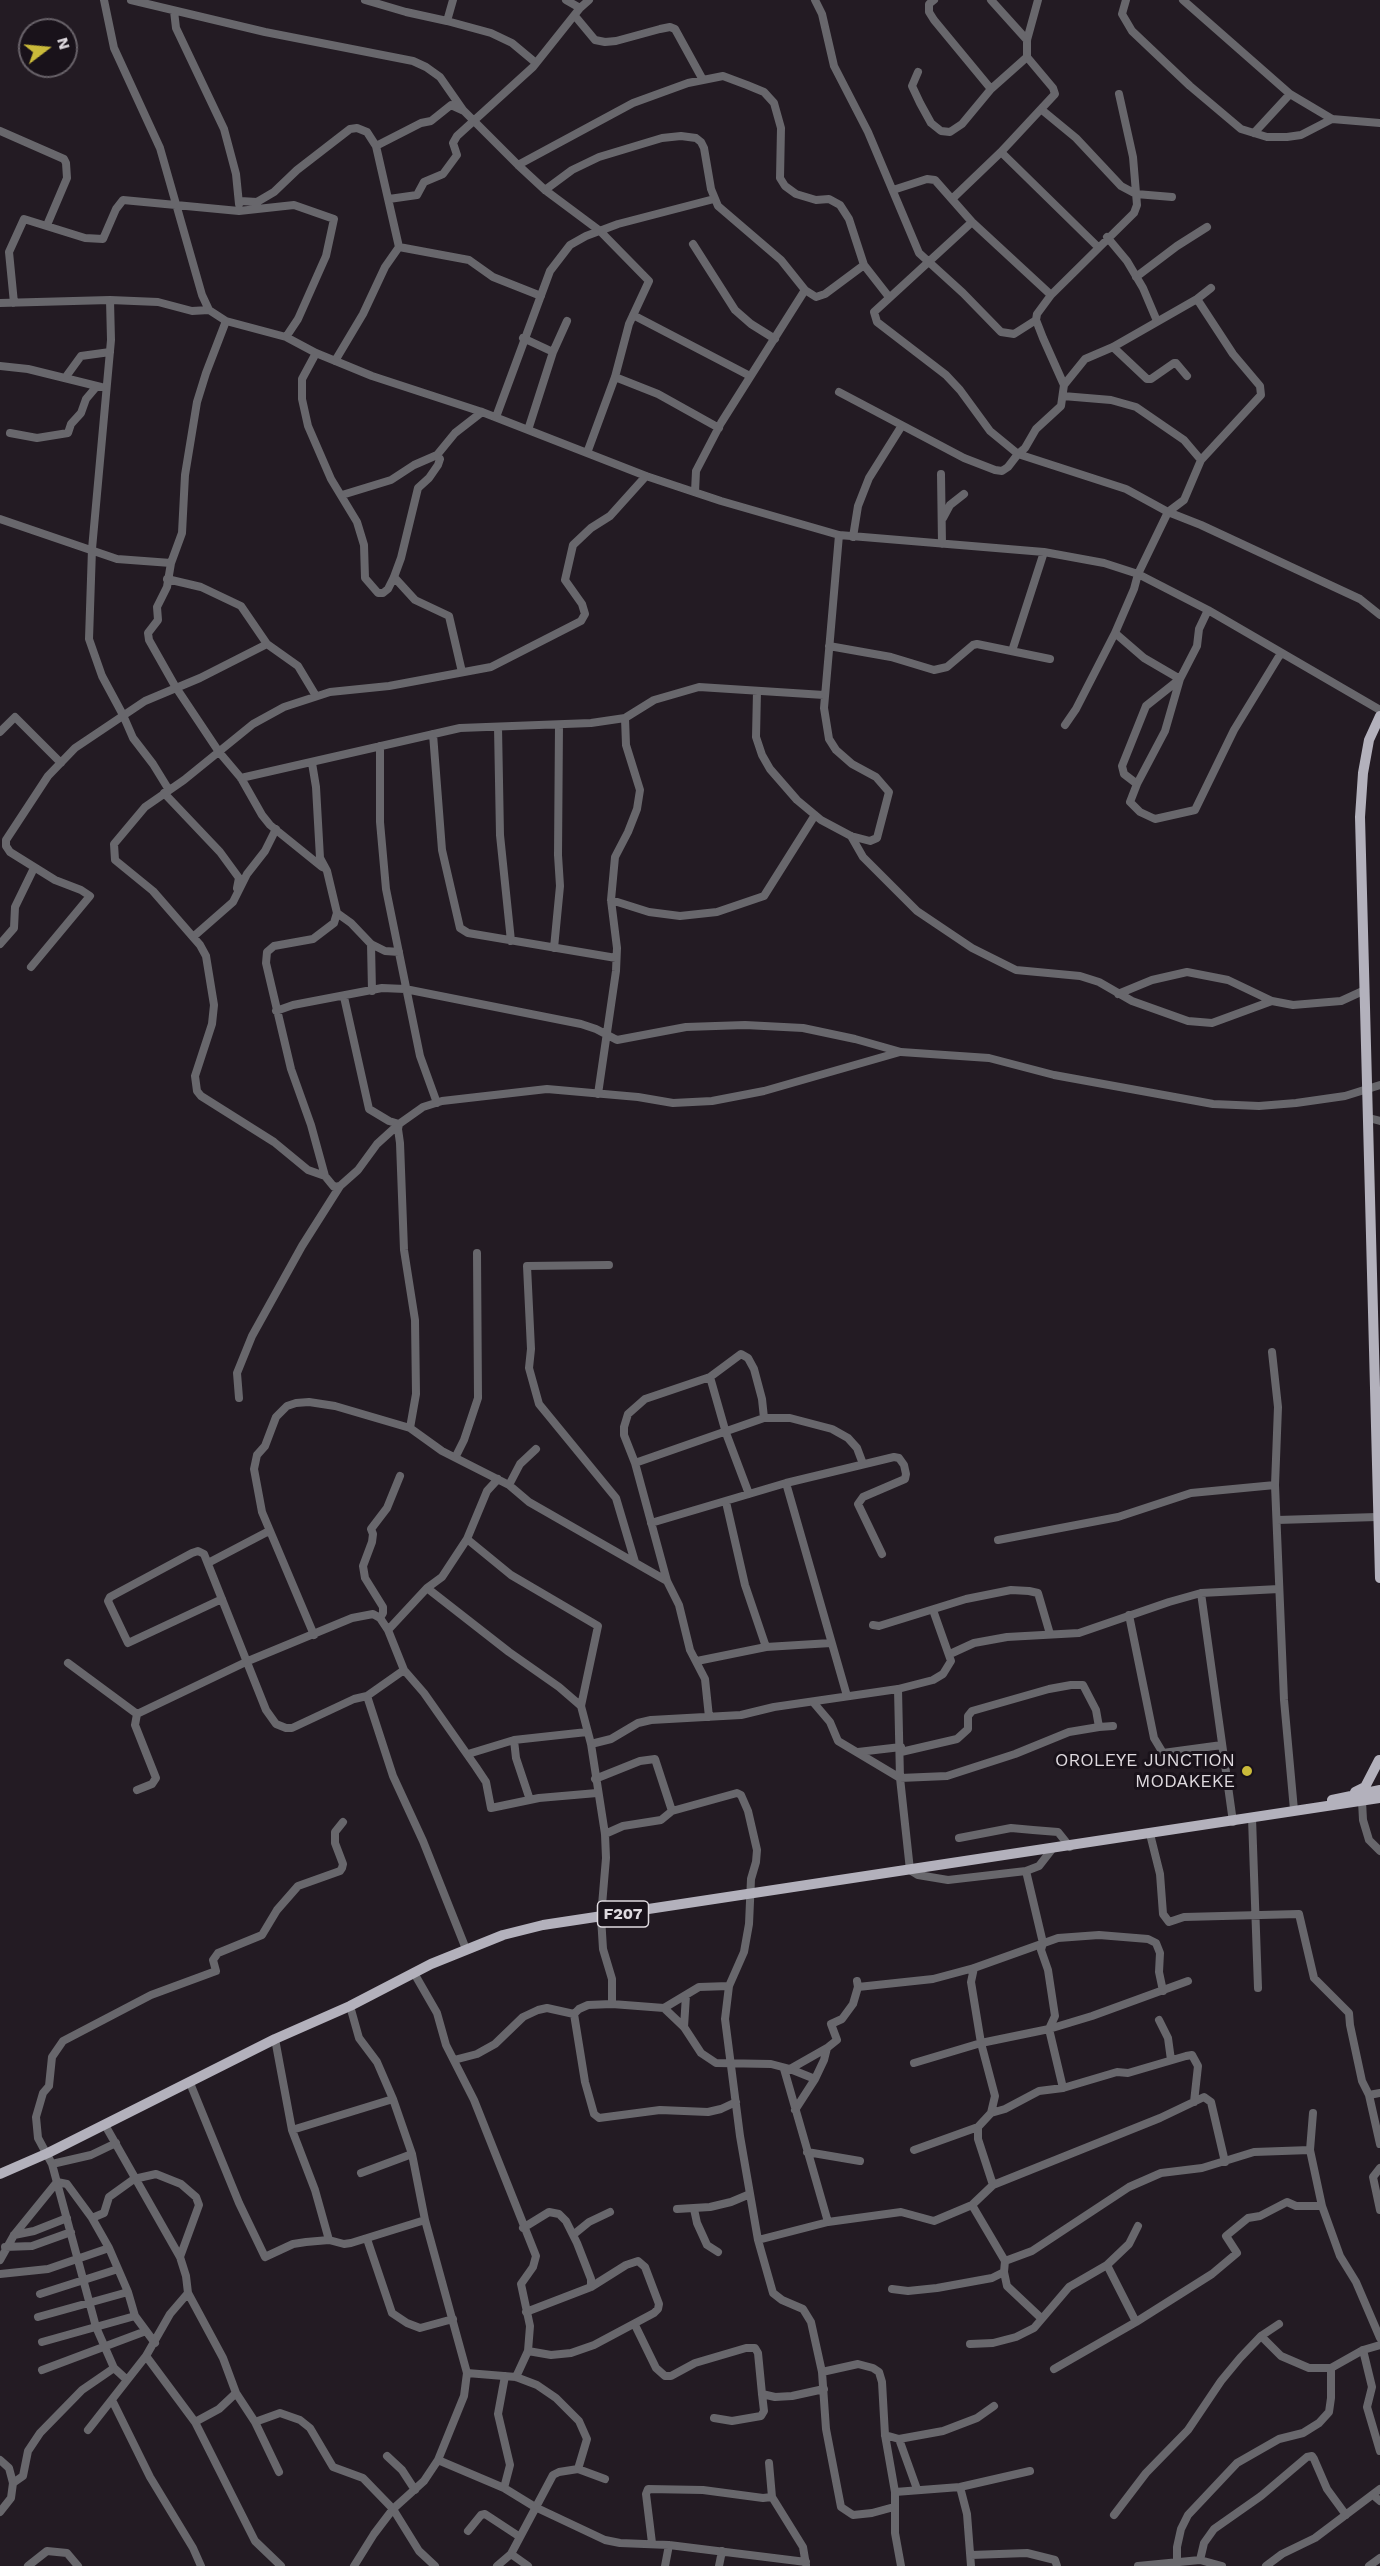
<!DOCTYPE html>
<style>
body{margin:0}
#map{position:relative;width:1380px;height:2566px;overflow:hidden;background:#231b23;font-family:"Work Sans",sans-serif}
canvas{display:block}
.north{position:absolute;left:18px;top:18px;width:60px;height:60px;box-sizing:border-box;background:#19121a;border:2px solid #686269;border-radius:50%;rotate:74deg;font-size:16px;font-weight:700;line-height:24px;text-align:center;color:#dfdadf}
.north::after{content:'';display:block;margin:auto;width:21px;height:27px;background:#caba3a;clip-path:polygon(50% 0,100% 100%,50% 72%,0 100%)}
</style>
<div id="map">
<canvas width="1380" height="2566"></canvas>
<div class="north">N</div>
</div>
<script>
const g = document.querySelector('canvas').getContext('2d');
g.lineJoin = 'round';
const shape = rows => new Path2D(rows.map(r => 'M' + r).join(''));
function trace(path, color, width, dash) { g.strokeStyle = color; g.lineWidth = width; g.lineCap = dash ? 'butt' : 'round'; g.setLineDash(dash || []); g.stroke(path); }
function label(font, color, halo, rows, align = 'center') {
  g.font = font + ' "Work Sans",sans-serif'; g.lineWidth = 6; g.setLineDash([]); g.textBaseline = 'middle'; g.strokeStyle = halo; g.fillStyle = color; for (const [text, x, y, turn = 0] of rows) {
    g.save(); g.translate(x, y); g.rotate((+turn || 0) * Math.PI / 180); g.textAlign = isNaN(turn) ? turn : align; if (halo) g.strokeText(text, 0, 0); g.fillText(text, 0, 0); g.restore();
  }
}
trace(shape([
 [104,0,114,48,160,148,202,295,209,310,226,321,286,337,316,353,372,376,482,412,646,476,721,501,839,535,1044,552,1104,563,1138,574,1208,610,1380,710],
 [131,0,265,32,413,61,426,67,440,77,463,110,518,165,545,190,600,231,649,281,629,324,615,377,587,453],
 [365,0,406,12,447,21,491,33,512,43,536,63],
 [566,0,580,8],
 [815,0,822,14,834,66,868,132,919,253,963,293,1001,332,1014,334,1036,320],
 [934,0,929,4,929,12,934,20,991,89],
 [991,0,1027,40],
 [1126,0,1122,14,1132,31,1190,86,1241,129,1267,137,1287,137,1301,135,1332,119],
 [1183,0,1290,94,1254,133],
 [174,11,176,28,224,129,236,174,239,204],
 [575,16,595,40,605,42,616,41,660,29,670,27,675,29,703,80],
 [447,21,453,0],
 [918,72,912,86,920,103,931,123,941,131,950,132,962,124,991,89,1027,57],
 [1290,94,1332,119,1380,123],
 [1042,110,1076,138,1121,186,1136,194,1172,197],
 [0,131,64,159,66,163,67,178,47,225],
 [376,146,421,123,431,121,451,105,462,110],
 [1001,152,1098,247],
 [518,165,633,103,688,83,723,76,747,85,764,92,774,103,781,128,780,178,785,186,796,194,816,200,829,199,840,205,849,219,864,265,889,297],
 [545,190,572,170,599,157,662,138,681,136,696,138,701,142,704,148,711,189,718,206,781,260,805,290,816,297,825,294,864,265],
 [893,190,927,179,935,180,972,222,1051,295],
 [389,199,417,195,424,182,443,174,457,155,453,143,457,136,533,67,580,8,589,0],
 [952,199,1001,152,1055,94,1053,88,1027,57,1027,40,1038,0],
 [240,201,257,202,274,192,297,170,350,129,357,128,367,132,376,146,399,247,385,267,363,314,335,361],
 [972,222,874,312,877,322,946,375,960,390,990,431,1018,454,1126,489,1168,512,1201,525,1360,599,1380,615],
 [1107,237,1127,261,1143,288,1157,321],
 [693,244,735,310,751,324,775,339],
 [399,247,469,260,493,277,541,296],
 [1136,277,1177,246,1207,227],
 [110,300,111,340,92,549,89,639,102,676,123,715,133,738,153,764,169,790],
 [0,303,110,300,158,302,192,311,209,310],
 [14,303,9,252,24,219,85,238,103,239,116,209,123,200,239,211,294,205,334,219,326,256,298,319,286,337],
 [633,315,750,376],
 [226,321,206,373,197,402,185,475,182,533,171,563,167,587,157,607,158,620,148,633,149,640,175,686,219,752,241,778,262,815,270,825,322,867],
 [523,338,553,352],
 [1113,347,1147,379,1151,379,1174,363,1176,363,1187,376],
 [316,353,302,379,302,399,308,426,331,479,357,522,364,545,365,578,378,593,383,593,388,589,394,577,401,558,418,488,429,478,438,465,440,459,437,455],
 [0,366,28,369,101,387],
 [615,377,658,394,719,428],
 [65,378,81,356,110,352],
 [1064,385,1085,359,1113,347,1197,299,1211,288],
 [839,392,964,458,995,470,1002,471,1008,467,1018,454,1025,448,1036,429,1061,406,1064,385,1043,338,1036,320,1037,314,1051,295,1134,213,1137,205,1133,157,1119,94],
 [1063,396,1111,400,1136,407,1184,440,1201,460],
 [496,417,550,271,570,245,586,236,618,224,714,199],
 [528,430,553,352,567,321],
 [10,433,37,438,68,433,71,424,81,413,86,399,97,386],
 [941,474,942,544],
 [695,492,696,471,721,423,805,290],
 [342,495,391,480,414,465,437,455,455,433,482,412],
 [943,518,950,505,964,494],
 [0,519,117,559,171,563],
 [853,537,858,506,869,478,901,427],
 [394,577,415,600,449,616,462,672],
 [167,579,201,587,241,606,267,644],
 [1208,610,1199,629,1197,646,1180,679,1146,706,1122,766,1124,774,1137,784,1130,802,1140,812,1155,819,1195,810,1234,730,1281,653],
 [1115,633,1144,658,1180,679,1165,731,1137,784],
 [829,646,891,657,934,670,947,667,973,645,977,644,1050,659],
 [1012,651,1044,552],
 [757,691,756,737,762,755,770,769,797,800,821,820,851,836,870,841,877,838,889,792,876,777,852,764,836,750,829,739,824,708,839,535],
 [1065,725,1076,709,1115,633,1134,589,1138,574,1168,512,1184,500,1201,460,1261,395,1260,386,1233,354,1197,299],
 [498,727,500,835,511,941],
 [0,732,15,717,61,763],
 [433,734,442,850,460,928,468,933,616,958],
 [380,746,380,822,386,889,420,1056,437,1103],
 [312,763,316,787,320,858,327,871,337,913,334,923,313,939,274,946,267,952,266,963,291,1069,311,1125,325,1176,334,1187,340,1186,358,1170,377,1144,399,1124,423,1107,442,1101,547,1089,638,1097,673,1103,712,1101,764,1091,900,1052],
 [241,778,460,728,591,723,625,718,654,700,699,687,824,695],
 [164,793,220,852,239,878,237,888],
 [851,836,863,857,917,911,972,948,1016,970,1080,976,1099,982,1132,1001,1188,1021,1212,1023,1272,1001,1293,1005,1341,1001,1365,990],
 [611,900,649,912,680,916,717,912,764,896,815,815],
 [337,913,351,923,371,944,385,951,399,952],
 [193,937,233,902,247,874,265,851,276,829],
 [0,944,14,928,15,907,34,868],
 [371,944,372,991],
 [554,948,560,886,558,855,559,725],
 [31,967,90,896,81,890,55,880,10,852,6,846,6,840,48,776,75,748,145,701,200,678,267,644,298,666,316,696],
 [1118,994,1152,980,1187,972,1228,980,1272,1001],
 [344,997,369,1109,389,1121,399,1124,398,1129,400,1143,404,1250,415,1320,416,1394,410,1428],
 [276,1011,293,1005,382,988,405,989,581,1024,596,1029,617,1040,686,1027,745,1025,803,1028,855,1039,901,1052,989,1058,1054,1075,1213,1104,1259,1106,1296,1103,1345,1096,1380,1085],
 [598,1094,616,971,617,948,611,900,615,857,628,832,637,809,640,790,626,745,625,718],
 [1369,1118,1380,1121],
 [325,1176,308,1170,274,1142,201,1096,197,1091,195,1076,212,1024,214,1005,206,956,200,945,153,891,115,860,114,844,145,807,184,780,253,724,284,707,330,692,389,686,491,667,581,621,585,614,582,604,565,580,573,545,591,528,610,516,646,476],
 [609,1265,527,1266,531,1349,529,1368,539,1404,616,1498,635,1562],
 [1272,1352,1278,1407,1275,1485,1284,1700,1294,1810],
 [710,1377,726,1433,749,1494],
 [239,1398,237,1373,252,1336,302,1246,340,1186],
 [456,1456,464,1440,478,1398,477,1253],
 [635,1463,764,1418,790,1418,832,1429,848,1438,857,1448,863,1464],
 [786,1483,847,1696],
 [509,1485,520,1464,536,1449],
 [726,1502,745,1585,766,1647],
 [1277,1520,1377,1517],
 [651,1523,786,1483,894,1457,899,1458,904,1465,906,1474,905,1479,863,1497,858,1504,882,1554],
 [467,1539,511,1575,598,1626,581,1706,591,1744,605,1834,606,1858,601,1917,603,1949,612,1979,612,2004],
 [998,1540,1118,1517,1191,1493,1275,1485],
 [208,1563,269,1531],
 [427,1588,509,1652,559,1687,581,1706],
 [1201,1593,1233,1822],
 [222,1599,128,1643,108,1601,110,1597,192,1553,198,1551,204,1554,266,1710,276,1724,286,1728,292,1728,354,1699,367,1696,404,1670],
 [1129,1615,1154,1738,1163,1753,1222,1745],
 [380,1618,383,1613,383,1607,365,1578,363,1566,372,1542,373,1534,371,1529,387,1508,400,1476],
 [873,1625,879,1626,966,1599,1011,1590,1029,1591,1038,1593,1050,1634],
 [388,1630,427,1588,442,1577,467,1539,487,1491,498,1479],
 [314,1635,262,1512,254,1469,257,1455,265,1446,276,1417,287,1406,296,1403,309,1402,335,1406,410,1428,442,1451,509,1485,529,1502,667,1581],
 [950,1654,974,1643,1007,1637,1079,1633,1169,1602,1201,1593,1279,1589],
 [697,1661,766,1647,831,1643],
 [68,1663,137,1714],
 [898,1689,900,1778,910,1870,918,1875,948,1880,1026,1871],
 [367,1696,393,1776,423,1841,466,1949],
 [813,1702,830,1722,838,1741,900,1778,947,1776,1015,1754,1069,1732,1099,1727],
 [137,1714,248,1661,352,1618,373,1614,380,1618,388,1630,404,1670,424,1693,476,1767,486,1782,491,1808,539,1798,597,1793],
 [137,1714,135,1725,156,1778,152,1784,137,1790],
 [709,1717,705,1679,690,1650,679,1605,667,1581,635,1463,624,1435,624,1427,628,1414,645,1399,710,1377,741,1354,748,1358,754,1369,762,1399,764,1418],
 [514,1740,516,1758,530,1800],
 [591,1744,611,1739,638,1723,651,1720,741,1715,774,1707,898,1689,933,1680,943,1674,951,1661,933,1610],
 [858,1752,901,1747],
 [901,1752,957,1739,968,1729,968,1716,972,1711,1049,1689,1071,1685,1083,1685,1096,1710,1099,1727,1113,1726],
 [468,1754,514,1740,587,1732],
 [595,1779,640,1761,655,1759,672,1811],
 [1362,1801,1363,1820,1369,1840,1380,1851],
 [1252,1818,1258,1988],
 [605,1834,623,1826,661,1820,672,1811,737,1793,741,1795,748,1811,757,1850,756,1862,751,1879,749,1924,744,1952,729,1986,725,2019,740,2136,758,2240,773,2293,782,2300,803,2309,811,2322,822,2372,826,2429,841,2507,853,2515,872,2513,894,2507],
 [1150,1834,1160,1874,1163,1914,1169,1922,1184,1917,1299,1914,1314,1978,1349,2013,1350,2025,1362,2081,1369,2095,1380,2144],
 [959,1838,1011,1828,1033,1830,1058,1832,1070,1847],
 [1053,1848,1039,1866,1026,1871,1043,1943,1041,1950,1048,1970,1055,2016,1049,2029,1063,2088],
 [414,1973,437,2013,446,2045,474,2100,536,2256,533,2267,521,2284,530,2326,528,2351,516,2377],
 [858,1987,933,1979,974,1968,1058,1938,1099,1935,1148,1939,1156,1943,1160,1953,1159,1972,1163,1991],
 [350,2006,359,2038,377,2062,393,2099,412,2154,425,2220,467,2373,464,2396,438,2460,424,2481,393,2509,374,2534,354,2566],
 [664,2008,684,2027,701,2053,716,2063,771,2064,790,2069,827,2048],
 [574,2014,585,2082,594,2114,599,2118,660,2110,708,2112,721,2109,736,2102],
 [1159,2020,1168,2038,1171,2060],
 [684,2027,686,1995],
 [275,2039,292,2130,315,2190,329,2240],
 [454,2060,477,2054,495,2044,523,2017,538,2010,547,2008,574,2014,579,2009,588,2005,612,2004,664,2008,699,1987,729,1986],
 [914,2063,981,2043,1049,2029,1092,2016,1188,1981],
 [784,2069,828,2222],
 [790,2069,815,2079],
 [190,2083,239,2203,265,2257,293,2244,306,2242,329,2240,344,2244,351,2243,425,2220],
 [1369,2095,1380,2093],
 [795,2110,815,2079,824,2060,827,2048,837,2040,831,2024,842,2019,853,2004,858,1987,857,1981],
 [991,2113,1005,2109,1039,2091,1063,2088,1117,2072,1128,2073,1186,2056,1192,2055,1198,2066,1194,2102],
 [1313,2113,1310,2150,1322,2206,1340,2256,1356,2282,1380,2338],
 [105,2125,180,2257,186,2276,188,2293,223,2358,236,2393,255,2422,279,2472],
 [292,2130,393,2099],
 [914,2150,978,2127,991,2113,995,2096,981,2043,971,1982,974,1968],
 [807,2152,860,2161],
 [52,2164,91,2155,116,2143],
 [1380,2168,1373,2177,1380,2210],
 [361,2173,412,2154],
 [993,2185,1160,2118,1204,2097,1211,2102,1225,2162],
 [972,2205,1005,2261],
 [677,2209,710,2207,731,2202,750,2194],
 [694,2209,697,2223,707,2245,718,2252],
 [92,2218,104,2213,109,2197,134,2179,156,2174,181,2184,196,2197,199,2205,180,2257],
 [523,2228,549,2212,559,2214,566,2221,577,2243,591,2279,591,2287],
 [14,2235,34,2231,67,2218],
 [573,2235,589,2222,610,2212],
 [367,2239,392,2313,407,2323,420,2328,453,2319],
 [758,2240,828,2222,901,2212,934,2221,972,2205,993,2185,978,2139,978,2127],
 [5,2247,32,2246,71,2232],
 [0,2260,14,2235,57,2182,67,2184,92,2218,109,2248,128,2292,135,2316,155,2343],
 [1107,2265,1136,2322],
 [1004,2272,1007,2286,1041,2318],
 [0,2274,48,2269,109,2248],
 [892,2289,908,2291,937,2288,992,2278,1004,2272,1005,2261,1032,2251,1129,2187,1161,2173,1202,2168,1254,2152,1310,2150],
 [40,2294,118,2269],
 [526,2312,591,2287,626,2265,638,2261,645,2267,659,2304,658,2309,654,2313,594,2345,571,2353,551,2355,528,2351],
 [38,2317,128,2292],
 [635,2325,656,2368,665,2376,671,2376,695,2363,746,2348,755,2348,758,2353,762,2394,764,2411,761,2416,732,2421,714,2418],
 [1261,2336,1281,2356,1309,2368,1331,2368,1363,2350,1380,2345],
 [42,2342,135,2316],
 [970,2344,993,2343,1016,2337,1034,2328,1069,2287,1107,2265,1129,2244,1138,2226],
 [1363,2350,1372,2387,1367,2407,1380,2451],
 [146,2356,195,2422,255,2541,281,2566],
 [1054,2369,1136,2322,1212,2274,1237,2253,1226,2236,1248,2218,1260,2216,1287,2202,1296,2206,1322,2206],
 [42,2370,146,2331],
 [822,2372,858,2364,873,2368,879,2372,882,2382,885,2435,895,2492,895,2533,901,2566],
 [467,2373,516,2377,537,2385,556,2398,579,2421,587,2439,578,2469],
 [126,2379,114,2368,96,2327,52,2164,38,2138,36,2117,43,2093,49,2086,52,2057,63,2041,151,1995,216,1971,213,1960,218,1953,262,1935,277,1910,298,1886,340,1871,342,1868,343,1864,335,1843,335,1832,343,1822],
 [762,2394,775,2397,792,2396,824,2389],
 [112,2400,150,2477,193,2548,201,2566],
 [195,2422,219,2409,236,2393],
 [255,2422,280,2413,300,2420,310,2428,333,2467,363,2478,393,2509,419,2551,435,2566],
 [88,2430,146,2356,170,2314,188,2293],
 [885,2435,899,2439,943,2431,977,2418,994,2406],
 [899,2439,917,2489],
 [387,2456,402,2470,415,2490],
 [0,2460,9,2468,13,2483,11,2498,0,2512],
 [438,2460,504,2488,535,2507,605,2540,620,2543,669,2545,806,2562],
 [13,2483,23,2476,28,2451,40,2433,82,2390,114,2368],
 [960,2487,967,2514,971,2566],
 [504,2488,510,2465,498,2414,505,2376],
 [895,2492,960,2487,1030,2471],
 [1373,2495,1380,2501],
 [772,2497,803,2547,806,2565],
 [1114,2515,1146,2473,1188,2430,1221,2381,1240,2358,1261,2336,1279,2324],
 [468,2531,481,2515,485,2514,520,2537],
 [652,2543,646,2494,648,2489,703,2490,763,2498,772,2497,769,2463],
 [511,2554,528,2566],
 [971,2555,1027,2553,1055,2560,1057,2566],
 [1200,2560,1204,2543,1214,2529,1261,2496,1307,2457,1312,2456,1314,2459,1327,2489,1346,2515],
 [28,2566,47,2551,67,2553,78,2566],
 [497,2566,511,2554,553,2475,559,2472,578,2469,605,2479],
 [665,2566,669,2545],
 [719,2566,722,2551],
 [1138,2566,1200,2560,1222,2566],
 [1177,2566,1177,2547,1181,2529,1188,2515,1237,2463,1279,2439,1303,2433,1319,2423,1329,2412,1331,2398,1331,2368],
 [1266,2566,1282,2554,1315,2538,1380,2489],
 [1369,2566,1380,2558]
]), '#68676c', 8);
trace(shape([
 [1380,716,1369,740,1363,773,1360,817,1380,1578],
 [1355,1792,1365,1787,1379,1760],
 [1332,1800,1380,1790],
 [0,2174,48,2153,275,2039,350,2006,431,1964,503,1935,543,1925,1380,1798]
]), '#b3b1bc', 10);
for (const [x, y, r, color] of [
 [1247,1771,6,"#caba3a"]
]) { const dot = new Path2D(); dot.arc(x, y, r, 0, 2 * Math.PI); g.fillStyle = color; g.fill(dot); trace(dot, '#19121a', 2); }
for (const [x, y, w] of [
 [623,1914,51]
]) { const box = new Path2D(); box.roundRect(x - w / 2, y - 13, w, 26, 4.5); g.fillStyle = '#19121a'; g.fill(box); trace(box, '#dfdadf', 1.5); }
label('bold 16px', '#dfdadf', null, [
 ["F207",623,1914]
]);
label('18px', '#dfdadf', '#19121a', [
 ["OROLEYE JUNCTION",1235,1761],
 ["MODAKEKE",1235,1782]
], 'right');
</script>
